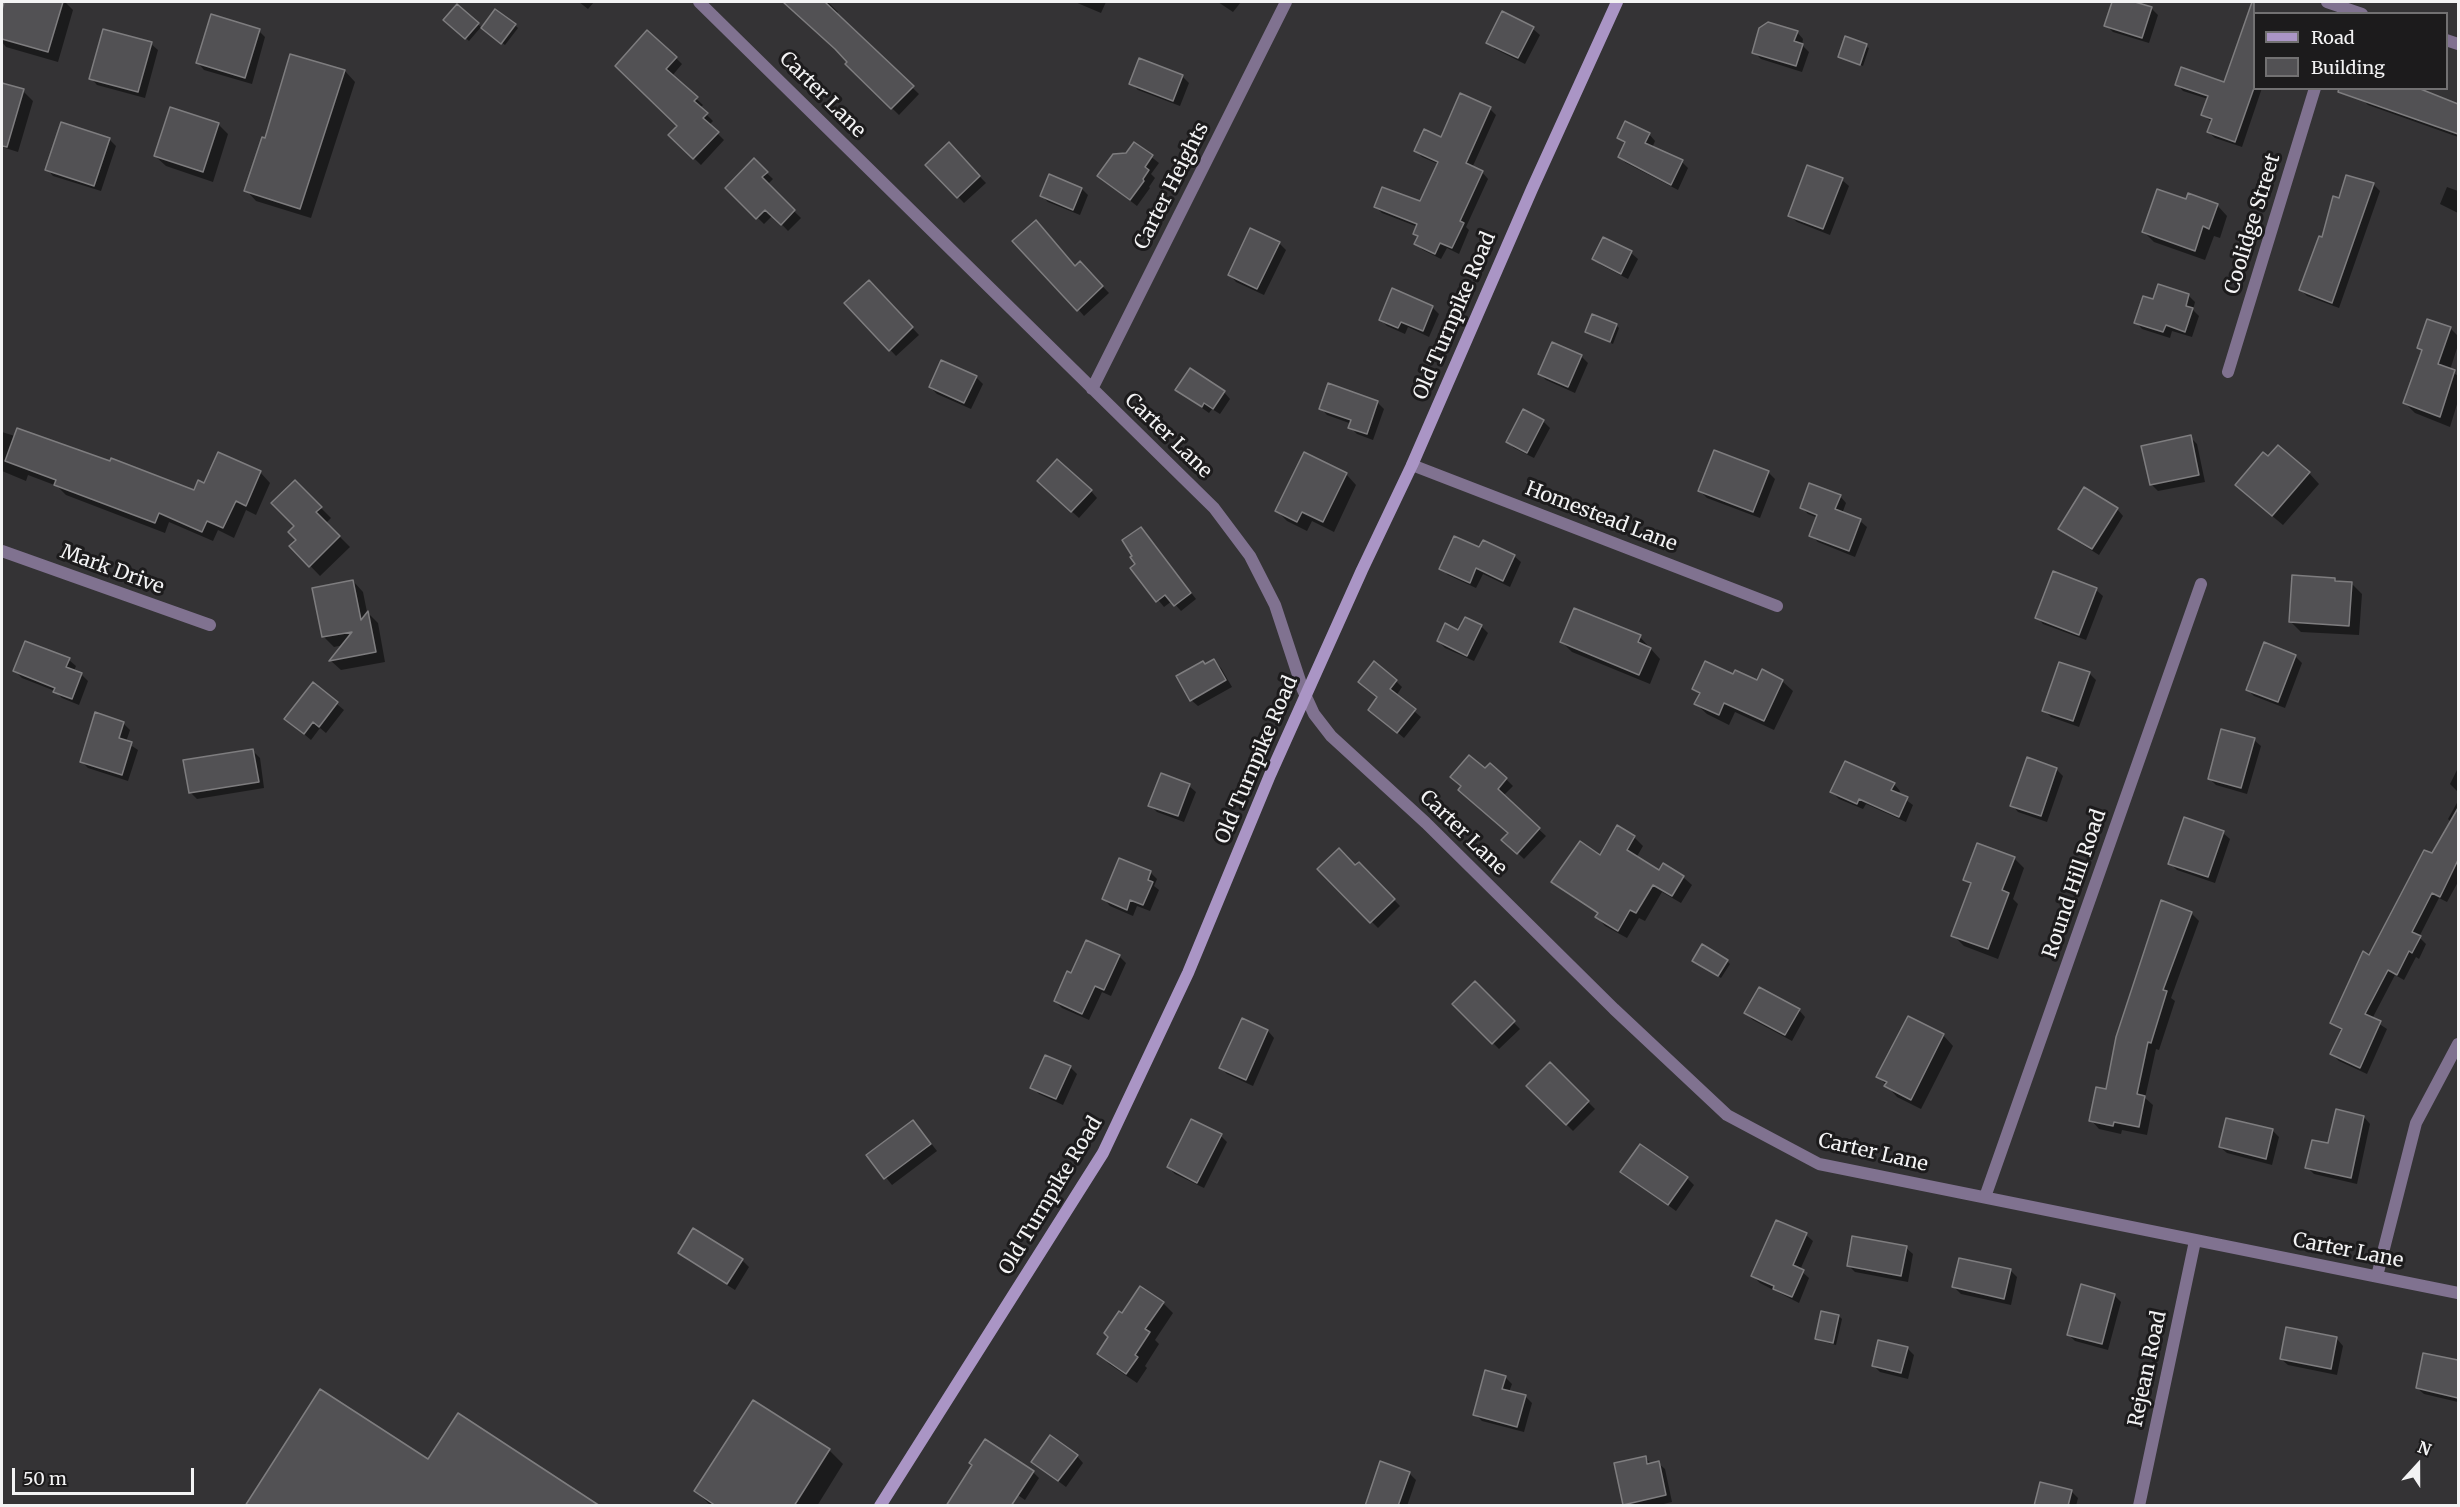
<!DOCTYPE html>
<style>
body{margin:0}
#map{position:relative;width:2460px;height:1507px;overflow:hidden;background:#343335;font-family:Merriweather,serif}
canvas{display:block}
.frame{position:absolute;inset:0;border:3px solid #f3f3f4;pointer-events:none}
.legend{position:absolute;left:2253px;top:12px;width:195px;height:78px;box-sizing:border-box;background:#1c1b1c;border:2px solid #727172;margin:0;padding:8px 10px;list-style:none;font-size:18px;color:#f3f3f4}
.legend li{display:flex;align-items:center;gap:12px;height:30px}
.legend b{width:30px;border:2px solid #727172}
.north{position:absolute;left:2388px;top:1435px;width:60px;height:60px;-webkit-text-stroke:4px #1c1b1c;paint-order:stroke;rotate:21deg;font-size:16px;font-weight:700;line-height:24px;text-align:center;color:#f3f3f4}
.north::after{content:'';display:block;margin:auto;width:21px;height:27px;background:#f3f3f4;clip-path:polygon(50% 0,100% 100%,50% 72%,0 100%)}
.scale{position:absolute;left:12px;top:1468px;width:182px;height:27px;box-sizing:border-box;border:3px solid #f3f3f4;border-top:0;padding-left:8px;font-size:18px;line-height:21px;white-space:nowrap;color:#f3f3f4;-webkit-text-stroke:4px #1c1b1c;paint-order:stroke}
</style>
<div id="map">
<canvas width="2460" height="1507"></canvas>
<div class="frame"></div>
<ul class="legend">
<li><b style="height:8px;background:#aa95c5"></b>Road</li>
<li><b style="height:16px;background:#525154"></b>Building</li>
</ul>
<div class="north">N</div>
<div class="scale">50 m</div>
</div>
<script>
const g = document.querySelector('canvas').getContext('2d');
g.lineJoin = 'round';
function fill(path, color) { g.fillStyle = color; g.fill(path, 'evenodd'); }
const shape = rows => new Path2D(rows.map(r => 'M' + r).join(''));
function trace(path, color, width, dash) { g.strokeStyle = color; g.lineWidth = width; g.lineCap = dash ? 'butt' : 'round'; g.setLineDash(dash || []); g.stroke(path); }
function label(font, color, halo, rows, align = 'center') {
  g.font = font + ' Merriweather,serif'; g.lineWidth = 6; g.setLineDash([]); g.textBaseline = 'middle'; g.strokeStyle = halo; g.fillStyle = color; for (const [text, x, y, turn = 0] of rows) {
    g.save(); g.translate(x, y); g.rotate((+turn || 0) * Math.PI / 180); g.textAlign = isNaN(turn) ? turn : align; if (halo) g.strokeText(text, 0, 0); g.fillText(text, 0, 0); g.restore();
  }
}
fill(shape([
 [6,2,65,2,73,10,58,62,6,47,2,42,2,16],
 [579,2,594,2,588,9],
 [784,2,828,2,838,12,836,14,919,94,899,115,847,64,849,62,840,52],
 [1075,2,1106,2,1101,13],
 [1218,2,1241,2,1233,12],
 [2113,2,2130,2,2151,8,2158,15,2149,43,2113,32,2106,25],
 [457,6,481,27,469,41,445,20],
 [2246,23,2254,26,2254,88,2262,88,2242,147,2215,138,2208,132,2212,122,2203,115,2208,99,2183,91,2177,84,2225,83],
 [515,25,518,28,505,45,486,31],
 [1533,29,1540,35,1525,64,1495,49,1488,42],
 [259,31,265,37,252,84,204,70,198,63],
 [1797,32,1803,39,1802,45,1809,52,1802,72,1761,59,1754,52],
 [1846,38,1869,48,1863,66,1840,56],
 [151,44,158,50,145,98,97,85,91,78],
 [676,58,682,64,672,76,703,105,700,108,713,121,709,125,724,140,701,165,670,135,679,126,617,66],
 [345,71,355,82,311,218,256,201,246,190,266,140],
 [1182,76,1189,83,1180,106,1138,90,1131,83],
 [2,84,23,91,33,101,18,152,2,147],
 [2409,88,2458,105,2458,137,2368,105,2361,98],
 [1490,109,1496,115,1472,168,1482,172,1488,179,1466,227,1469,230,1459,254,1447,248,1441,259,1423,250,1416,244,1419,238,1415,233,1418,227,1382,213,1376,207,1420,203,1438,164,1422,157,1416,151,1441,138],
 [218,124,228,134,213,182,166,166,155,156],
 [1649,134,1655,141,1652,148,1682,162,1688,168,1678,190,1626,163,1619,157,1625,144,1619,138],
 [109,139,116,146,101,191,53,176,47,169],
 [1135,144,1159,163,1151,174,1155,178,1149,187,1150,188,1137,206,1098,176,1127,154],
 [949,145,986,183,964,203,927,165],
 [754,161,773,179,767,185,801,218,788,231,773,215,764,224,727,188],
 [1842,180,1849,186,1830,235,1797,222,1790,216],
 [2373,184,2380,191,2339,308,2307,296,2301,290,2340,200],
 [2447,187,2458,191,2458,213,2440,204],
 [1082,189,1088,195,1080,215,1048,202,1041,195],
 [2187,201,2217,205,2227,216,2220,238,2214,236,2205,260,2154,242,2144,232],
 [1279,243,1286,250,1264,295,1236,282,1230,275],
 [1631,253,1638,259,1628,279,1601,265,1594,259],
 [1080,263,1109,293,1084,316,1078,309,1075,268],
 [869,282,919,335,896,356,846,303],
 [2159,286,2189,296,2195,302,2193,310,2199,316,2192,337,2172,331,2170,338,2142,329,2136,322,2154,301],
 [1393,290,1433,308,1439,314,1429,337,1408,327,1405,334,1387,326,1381,320],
 [1616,325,1619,328,1613,344,1587,332],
 [2450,328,2458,336,2458,345,2450,370,2458,376,2458,401,2450,427,2415,413,2405,403,2423,352,2418,348],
 [1581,356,1588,363,1575,393,1546,380,1540,374],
 [976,377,983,384,971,409,937,394,930,387],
 [1177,390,1224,392,1230,399,1220,414,1212,409,1209,413],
 [1377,402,1384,409,1373,440,1357,434,1350,427,1352,424,1327,415,1321,408],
 [1543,421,1550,428,1534,458,1514,448,1508,442],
 [2,432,194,492,205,485,260,472,270,483,256,515,246,510,234,538,218,530,213,541,169,522,165,533,66,495,57,486,28,475,26,481,2,471],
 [2190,437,2197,444,2205,482,2158,491,2151,484],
 [2268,458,2309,473,2319,484,2283,525,2247,495],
 [1768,472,1775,479,1760,518,1707,498,1700,491],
 [1346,474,1356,485,1334,532,1312,521,1307,531,1287,521,1277,511],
 [295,482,331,518,326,523,350,547,320,576,291,546,298,540],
 [1046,488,1091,491,1097,498,1079,518],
 [1840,496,1846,503,1842,514,1860,521,1867,527,1855,557,1818,542,1811,535,1818,518,1808,514,1802,508],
 [2117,509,2123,516,2099,555,2067,535,2060,528],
 [1146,535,1196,599,1181,611,1172,601,1164,607,1132,568,1137,564],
 [1480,549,1514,556,1521,562,1510,587,1483,574,1476,588,1448,575,1441,568],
 [2334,579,2337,582,2351,583,2362,594,2359,635,2301,632,2290,621],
 [353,581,363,592,367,612,378,623,385,662,341,670,331,661,344,645,334,647,323,636],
 [2096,590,2103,596,2086,640,2043,624,2037,617],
 [1481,626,1488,633,1474,661,1445,648,1438,641,1459,632],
 [1640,637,1660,659,1650,684,1572,652,1562,642],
 [2295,656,2302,663,2285,708,2254,696,2248,690],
 [69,660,76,666,74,671,81,674,88,681,79,705,62,698,55,691,22,678,15,671],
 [1214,661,1221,668,1232,687,1198,706,1191,700],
 [2089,673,2096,680,2079,727,2051,717,2044,710],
 [1396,681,1402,687,1396,696,1421,717,1404,738,1370,710],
 [1782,681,1793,691,1774,730,1735,712,1729,725,1707,714,1696,704,1700,695,1694,689],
 [313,684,344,710,326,733,320,728,311,740,286,719],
 [123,723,130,730,126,742,138,750,128,781,88,768,81,761],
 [2254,740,2261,746,2247,794,2216,785,2209,778],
 [253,751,260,758,264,788,197,799,190,792],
 [2458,768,2458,792,2450,784],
 [2056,769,2063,776,2047,822,2018,812,2012,805],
 [1486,770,1506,779,1513,786,1503,796,1546,836,1524,859,1504,840,1510,833],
 [1894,784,1900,791,1899,795,1913,805,1906,822,1866,804,1863,809,1839,799,1832,792],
 [1189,786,1196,792,1184,822,1157,812,1150,805],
 [2458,801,2458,882,2447,902,2439,898,2419,937,2426,944,2419,959,2416,957,2404,980,2395,975,2372,1019,2387,1029,2367,1074,2339,1061,2332,1054,2342,1031,2331,1023,2452,823,2448,819],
 [2223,833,2230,839,2215,883,2177,870,2170,863],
 [1634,837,1643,846,1636,858,1659,872,1683,877,1692,885,1681,903,1662,892,1645,921,1639,918,1627,938,1605,926,1597,917,1598,914,1562,890,1553,881],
 [2014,858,2024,868,2013,899,2018,904,1998,959,1964,946,1953,935,1972,886,1965,880],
 [1359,864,1400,906,1378,928,1319,869,1356,867],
 [1150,872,1157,879,1154,886,1159,890,1150,911,1137,906,1133,916,1110,906,1104,899],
 [2191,913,2199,921,2171,998,2175,1001,2159,1050,2156,1049,2145,1098,2153,1105,2147,1135,2122,1130,2121,1134,2099,1129,2091,1120],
 [1119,956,1126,963,1111,996,1102,992,1089,1020,1062,1008,1055,1001,1072,975],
 [1727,961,1730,964,1721,978,1697,963],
 [1475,983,1520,1029,1499,1049,1454,1004],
 [1799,1010,1805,1017,1792,1041,1753,1020,1746,1013],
 [1242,1020,1268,1031,1274,1038,1253,1086,1227,1074,1221,1068],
 [1943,1035,1953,1046,1921,1109,1897,1097,1878,1076],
 [1550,1064,1595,1109,1573,1131,1528,1086],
 [1070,1067,1077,1074,1063,1105,1039,1094,1032,1087],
 [2364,1117,2370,1124,2357,1184,2314,1174,2307,1167,2329,1145],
 [919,1128,937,1151,892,1185,868,1155],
 [2273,1131,2279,1137,2272,1165,2227,1153,2220,1147],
 [1221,1136,1227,1142,1204,1188,1175,1174,1168,1167],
 [1622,1172,1687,1178,1694,1185,1676,1211],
 [694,1230,742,1260,749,1267,735,1290,686,1259,680,1253],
 [1806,1235,1813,1241,1800,1270,1809,1278,1799,1303,1760,1283,1753,1276],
 [1906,1248,1913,1254,1908,1282,1855,1272,1848,1265],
 [2010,1270,2017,1277,2011,1305,1961,1294,1954,1287],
 [2082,1286,2115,1296,2121,1302,2108,1350,2075,1341,2068,1334],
 [1163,1303,1173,1313,1155,1340,1159,1344,1145,1366,1147,1368,1137,1383,1109,1364,1099,1353,1122,1315],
 [1839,1316,1842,1319,1836,1345,1820,1341,1817,1338],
 [2287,1329,2337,1339,2343,1346,2337,1375,2288,1365,2281,1359],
 [1907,1348,1914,1355,1908,1379,1880,1372,1874,1366],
 [2424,1354,2458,1362,2458,1402,2424,1394,2417,1388],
 [1505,1377,1512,1384,1509,1392,1525,1396,1532,1403,1524,1432,1482,1421,1475,1414],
 [753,1402,829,1450,843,1464,817,1506,711,1506,696,1491],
 [1077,1456,1083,1463,1066,1487,1033,1462],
 [1645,1458,1652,1464,1658,1463,1665,1469,1672,1502,1655,1506,1626,1506,1624,1504],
 [1033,1472,1039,1478,1025,1500,1003,1485],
 [1409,1473,1416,1480,1407,1506,1366,1506],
 [2071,1491,2078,1498,2076,1506,2035,1506]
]), '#0007');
const building = shape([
 [4,2,63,2,48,52,2,39,2,10,4,2],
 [783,2,825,2,914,86,891,109,845,64,847,62,835,49,783,2],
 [2112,2,2135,2,2152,7,2142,38,2104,26,2112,2],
 [2252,2,2254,2,2254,88,2235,142,2207,132,2212,119,2201,115,2208,96,2175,85,2181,67,2224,82,2252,2],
 [457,4,479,23,465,39,443,20,457,4],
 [495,9,516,24,501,44,481,28,495,9],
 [1502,11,1534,27,1518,58,1486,43,1502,11],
 [211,14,260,29,245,78,196,63,211,14],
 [1768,22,1798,31,1794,41,1803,44,1796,66,1752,53,1759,28,1768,22],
 [103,29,152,42,138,92,89,79,103,29],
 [647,30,677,57,666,69,698,97,694,101,708,113,703,118,719,132,693,159,668,135,677,126,615,66,647,30],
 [1845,36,1867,44,1860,65,1838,57,1845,36],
 [290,54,345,70,300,209,244,191,262,137,265,138,290,54],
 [1139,58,1183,75,1173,101,1129,84,1139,58],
 [2,83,24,89,7,147,2,146,2,83],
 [2339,88,2418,88,2458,104,2458,134,2338,92,2339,88],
 [1460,93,1491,107,1466,163,1483,171,1460,221,1464,223,1452,248,1440,243,1435,254,1414,244,1418,236,1413,234,1417,224,1374,207,1382,187,1420,201,1438,162,1414,151,1424,129,1441,137,1460,93],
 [170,107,219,123,203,172,154,156,170,107],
 [1625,121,1650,133,1645,143,1683,160,1671,185,1618,157,1625,142,1617,138,1625,121],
 [61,122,110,138,94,186,45,170,61,122],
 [949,142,980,176,957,198,925,165,949,142],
 [1134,142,1153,155,1145,167,1149,170,1143,179,1144,181,1130,200,1097,176,1113,154,1126,153,1134,142],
 [754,158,768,172,762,177,795,210,781,225,765,210,756,219,725,188,754,158],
 [1807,165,1843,178,1823,229,1788,216,1807,165],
 [1049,174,1082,188,1073,210,1040,196,1049,174],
 [2346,175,2374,183,2332,303,2299,290,2319,236,2322,237,2333,196,2339,198,2346,175],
 [2157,189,2186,199,2188,193,2218,204,2209,229,2203,226,2195,251,2142,232,2157,189],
 [1036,220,1075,266,1080,261,1103,286,1077,311,1012,241,1036,220],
 [1250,228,1280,242,1257,289,1228,275,1250,228],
 [1603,237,1632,251,1621,274,1592,259,1603,237],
 [869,280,913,327,889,351,844,303,869,280],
 [2158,284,2189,294,2186,306,2193,308,2185,332,2166,325,2163,332,2134,323,2143,296,2153,299,2158,284],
 [1392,288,1433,306,1423,331,1401,322,1398,328,1379,320,1392,288],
 [1592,314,1617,324,1610,342,1585,332,1592,314],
 [2427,319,2451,327,2438,364,2455,370,2440,417,2403,403,2422,350,2417,348,2427,319],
 [1552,342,1582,355,1568,387,1538,374,1552,342],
 [941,360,977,376,964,403,929,387,941,360],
 [1190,368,1225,391,1213,409,1204,403,1202,407,1175,390,1190,368],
 [1328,383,1378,401,1367,434,1348,428,1351,420,1319,409,1328,383],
 [1523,409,1544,420,1527,453,1506,442,1523,409],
 [17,428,110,461,111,458,194,490,198,480,204,483,218,452,261,471,246,506,236,501,223,528,207,521,202,532,159,513,155,523,54,485,56,480,5,461,17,428],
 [2191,435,2199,475,2150,485,2141,446,2191,435],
 [2278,445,2310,472,2272,516,2235,485,2263,452,2268,456,2278,445],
 [1714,450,1769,471,1753,512,1698,491,1714,450],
 [1304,452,1347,473,1323,522,1302,512,1297,522,1275,511,1304,452],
 [1057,459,1092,490,1071,512,1037,481,1057,459],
 [295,480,322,507,316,512,340,536,309,567,289,546,296,540,288,532,294,526,271,503,295,480],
 [1809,483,1841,495,1835,509,1861,519,1849,551,1809,536,1817,515,1800,508,1809,483],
 [2084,487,2118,508,2092,549,2058,529,2084,487],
 [1141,527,1191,593,1174,606,1165,595,1156,602,1130,568,1135,564,1130,557,1132,556,1122,540,1141,527],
 [1454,536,1479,547,1483,540,1515,555,1503,581,1476,568,1470,583,1439,569,1454,536],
 [2053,571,2097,588,2079,635,2035,618,2053,571],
 [2292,575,2335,578,2335,581,2352,582,2349,626,2289,622,2292,575],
 [353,580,361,620,368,611,376,652,329,661,352,632,322,637,312,588,353,580],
 [1574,608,1641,635,1638,642,1651,648,1639,675,1560,642,1574,608],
 [1465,617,1482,625,1467,656,1437,641,1445,623,1458,630,1465,617],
 [25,641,70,658,66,667,82,673,72,699,53,692,55,688,13,671,25,641],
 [2264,642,2296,655,2278,702,2246,690,2264,642],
 [1214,659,1226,680,1190,701,1176,676,1203,661,1205,664,1214,659],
 [1374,661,1397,680,1390,689,1416,709,1397,733,1368,710,1377,697,1358,682,1374,661],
 [1705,661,1733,674,1735,670,1757,680,1762,669,1783,680,1764,721,1724,703,1719,715,1694,704,1700,693,1692,689,1705,661],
 [2059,662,2090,672,2073,721,2042,711,2059,662],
 [313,682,338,702,319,727,313,722,304,734,284,719,313,682],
 [95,712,124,722,119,738,132,742,122,775,80,762,95,712],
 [2221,729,2255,738,2241,788,2208,779,2221,729],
 [253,749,259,782,189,793,183,760,253,749],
 [1469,755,1485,768,1490,763,1507,778,1498,789,1540,828,1517,854,1501,840,1508,833,1458,790,1461,786,1450,777,1469,755],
 [2027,757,2057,768,2041,816,2010,806,2027,757],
 [1845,761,1895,783,1891,790,1908,797,1899,817,1859,799,1857,804,1830,792,1845,761],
 [1161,773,1190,784,1178,816,1148,806,1161,773],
 [2458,808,2458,860,2440,897,2432,893,2412,932,2421,936,2412,953,2409,951,2397,975,2388,970,2365,1014,2381,1021,2360,1068,2330,1054,2342,1029,2330,1023,2363,951,2369,955,2424,850,2432,853,2458,808],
 [2184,817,2224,831,2208,877,2168,864,2184,817],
 [1617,825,1635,836,1627,850,1659,870,1663,863,1684,876,1672,896,1653,885,1636,913,1630,910,1618,931,1595,917,1598,913,1551,882,1580,841,1600,855,1617,825],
 [1977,843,2015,857,2002,890,2009,893,1988,949,1951,936,1971,883,1963,880,1977,843],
 [1339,848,1355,865,1359,862,1395,899,1370,923,1317,869,1339,848],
 [1119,858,1151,871,1148,880,1153,882,1143,905,1130,900,1127,910,1102,899,1119,858],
 [2161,900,2192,912,2163,990,2167,991,2151,1043,2148,1042,2137,1094,2145,1096,2139,1127,2114,1122,2113,1126,2089,1121,2096,1087,2106,1089,2116,1037,2161,900],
 [1086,940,1120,955,1104,990,1095,986,1082,1014,1054,1001,1067,971,1071,973,1086,940],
 [1702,944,1728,960,1718,976,1692,961,1702,944],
 [1475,981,1515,1021,1492,1044,1452,1004,1475,981],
 [1759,987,1800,1009,1785,1035,1744,1013,1759,987],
 [1908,1016,1944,1034,1911,1100,1884,1086,1887,1082,1876,1077,1908,1016],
 [1242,1018,1268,1030,1246,1080,1219,1068,1242,1018],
 [1045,1055,1071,1066,1056,1099,1030,1088,1045,1055],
 [1550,1062,1589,1101,1566,1125,1526,1086,1550,1062],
 [2336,1109,2364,1116,2351,1178,2305,1168,2312,1140,2328,1143,2336,1109],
 [2226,1118,2273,1129,2266,1159,2219,1147,2226,1118],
 [1191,1119,1222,1134,1197,1183,1167,1167,1191,1119],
 [913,1120,931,1144,884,1179,866,1155,913,1120],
 [1640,1144,1688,1177,1668,1205,1620,1172,1640,1144],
 [1776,1220,1807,1233,1793,1265,1804,1270,1792,1297,1773,1289,1774,1286,1751,1276,1776,1220],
 [693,1228,743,1259,727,1284,678,1253,693,1228],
 [1852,1236,1907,1246,1901,1276,1847,1266,1852,1236],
 [1959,1258,2011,1269,2004,1299,1952,1287,1959,1258],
 [2081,1284,2115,1294,2102,1344,2067,1335,2081,1284],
 [1140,1286,1164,1302,1145,1329,1150,1332,1135,1355,1138,1357,1126,1374,1097,1354,1108,1337,1104,1333,1119,1311,1122,1313,1140,1286],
 [1821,1311,1839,1315,1833,1343,1815,1339,1821,1311],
 [2286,1327,2337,1337,2331,1369,2280,1359,2286,1327],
 [1878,1340,1908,1347,1901,1373,1872,1366,1878,1340],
 [2423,1353,2458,1360,2458,1398,2416,1388,2423,1353],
 [1485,1370,1506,1376,1502,1389,1526,1395,1517,1427,1473,1415,1485,1370],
 [320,1389,428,1459,458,1413,600,1506,245,1506,320,1389],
 [753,1400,830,1449,794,1506,716,1506,694,1491,753,1400],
 [1050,1435,1078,1455,1058,1481,1031,1462,1050,1435],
 [985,1439,1034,1471,1011,1506,946,1506,972,1465,969,1463,985,1439],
 [1646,1456,1647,1464,1659,1461,1666,1495,1623,1505,1614,1463,1646,1456],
 [1380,1461,1410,1472,1398,1506,1365,1506,1380,1461],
 [2040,1482,2072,1490,2068,1506,2034,1506,2040,1482]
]);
fill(building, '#525154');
trace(building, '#7e7d7f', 1.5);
trace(shape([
 [699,2,1214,508,1250,556,1275,605,1303,690,1314,714,1331,736,1426,823,1614,1009,1727,1115,1819,1164,2458,1293],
 [2327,2,2362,14],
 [2446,40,2458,44],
 [2228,372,2315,88],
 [1092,389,1286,2],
 [1412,465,1777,606],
 [2,551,210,625],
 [1985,1197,2201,584],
 [2377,1276,2416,1123,2458,1044],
 [2139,1506,2195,1241]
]), '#807290', 12);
trace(shape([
 [880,1506,1103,1153,1188,973,1270,775,1362,570,1412,465,1532,189,1617,2]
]), '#aa95c5', 12);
label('20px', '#f3f3f4', '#1c1b1c', [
 ["Carter Lane",822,95,45],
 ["Carter Heights",1172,186,-63],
 ["Coolidge Street",2253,224,-73],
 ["Old Turnpike Road",1455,316,-67],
 ["Carter Lane",1168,436,44],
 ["Homestead Lane",1601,517,21],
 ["Mark Drive",112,570,20],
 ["Old Turnpike Road",1257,760,-67],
 ["Carter Lane",1463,833,44],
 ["Round Hill Road",2075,884,-71],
 ["Carter Lane",1873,1153,13],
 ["Old Turnpike Road",1051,1196,-59],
 ["Carter Lane",2348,1251,11],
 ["Rejean Road",2148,1369,-78]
]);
</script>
